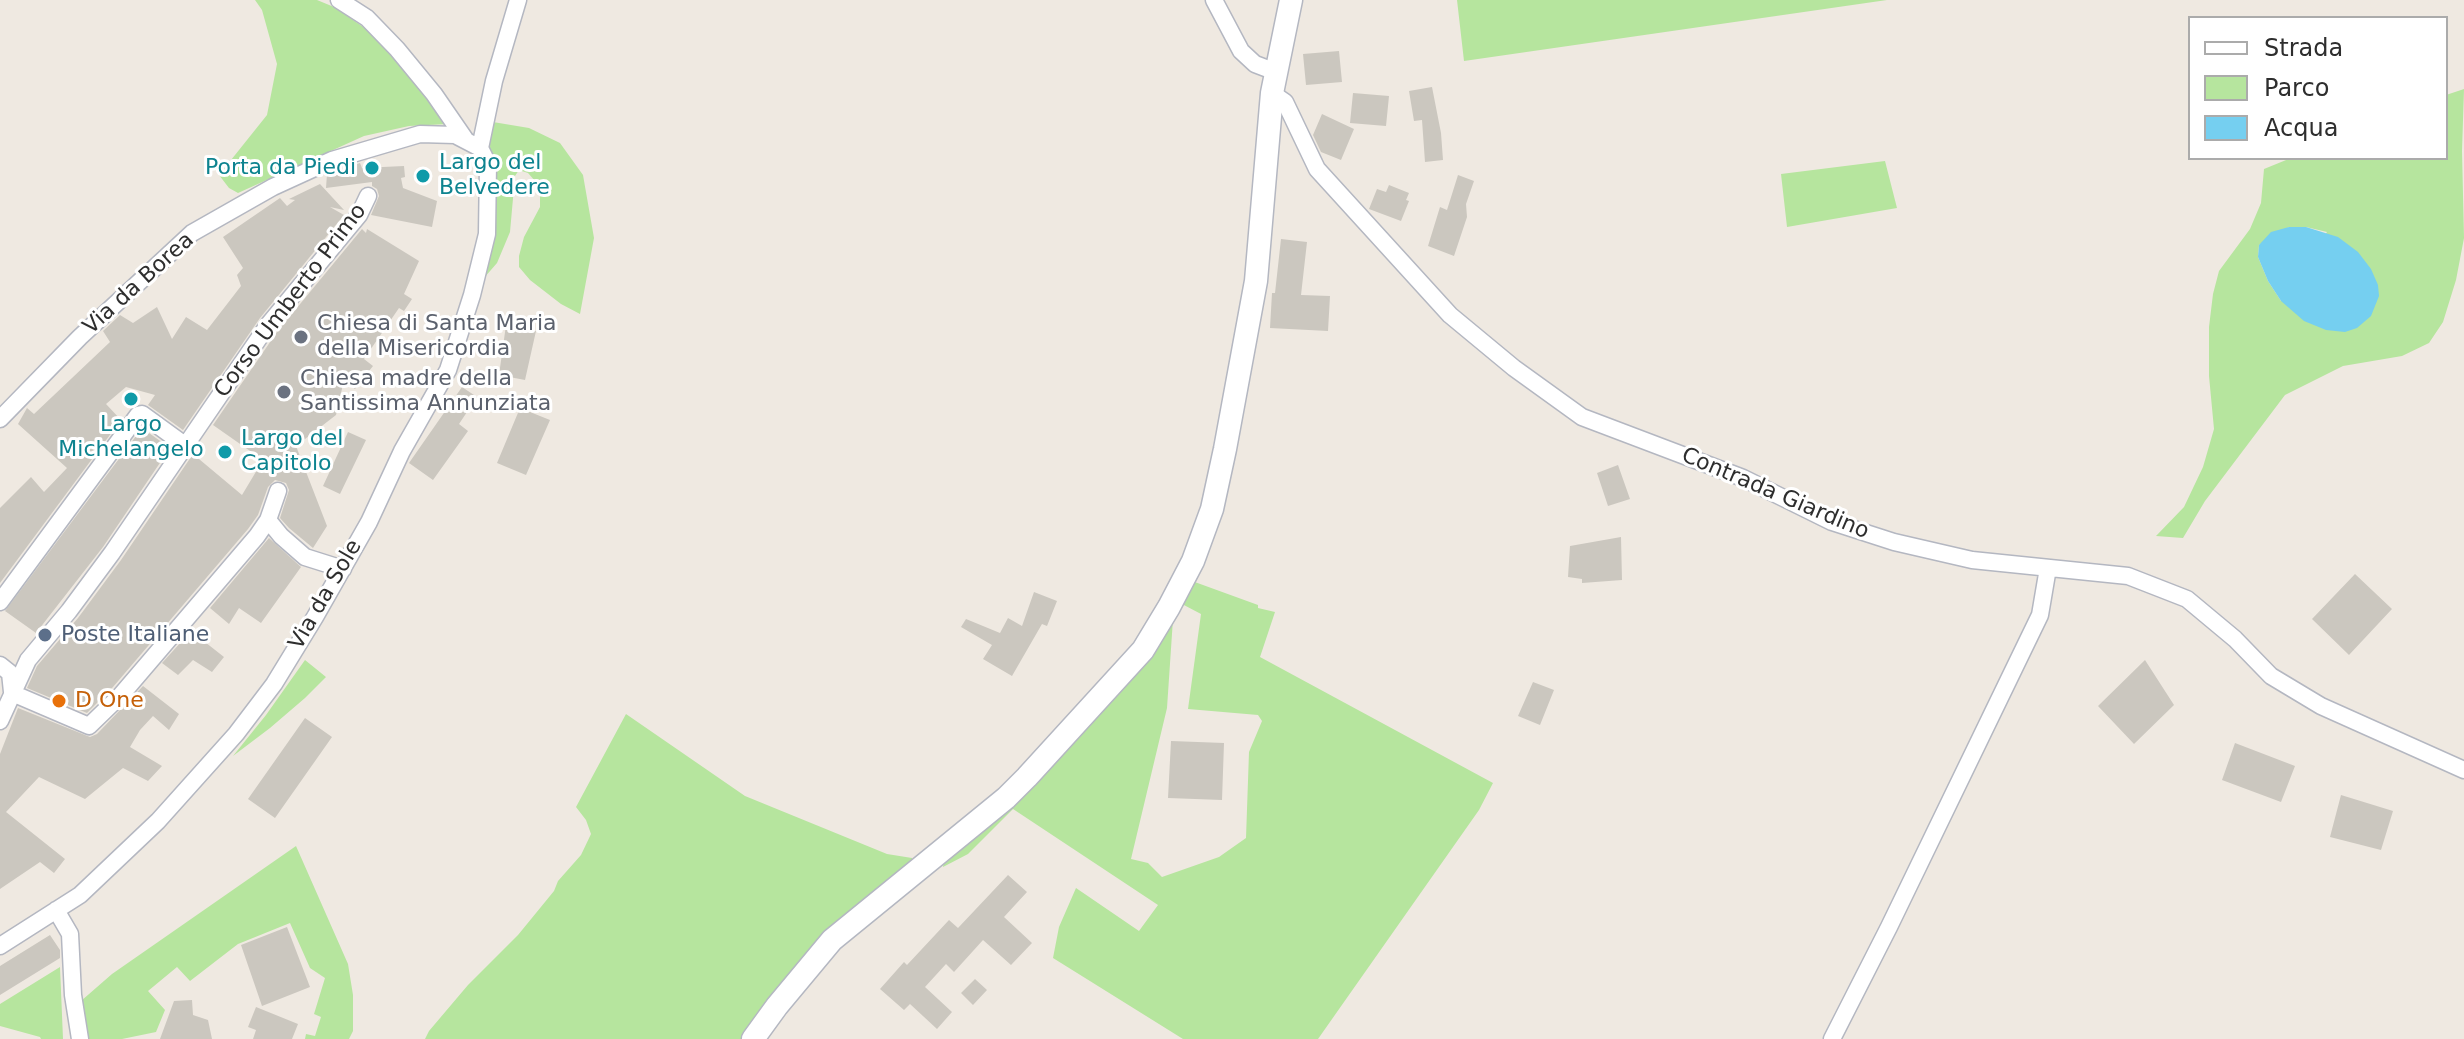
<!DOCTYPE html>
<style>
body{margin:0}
#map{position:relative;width:2464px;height:1039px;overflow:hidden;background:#efe9e1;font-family:"DejaVu Sans",sans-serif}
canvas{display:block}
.legend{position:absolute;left:2188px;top:16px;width:260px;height:144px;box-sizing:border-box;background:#fff;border:2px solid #ababab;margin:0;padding:10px 14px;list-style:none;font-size:24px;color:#2e2e2e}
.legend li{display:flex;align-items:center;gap:16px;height:40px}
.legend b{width:40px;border:2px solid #ababab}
</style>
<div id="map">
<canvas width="2464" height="1039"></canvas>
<ul class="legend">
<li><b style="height:10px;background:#fff"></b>Strada</li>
<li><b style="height:22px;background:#b6e59e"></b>Parco</li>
<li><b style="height:22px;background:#75cff0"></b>Acqua</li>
</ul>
</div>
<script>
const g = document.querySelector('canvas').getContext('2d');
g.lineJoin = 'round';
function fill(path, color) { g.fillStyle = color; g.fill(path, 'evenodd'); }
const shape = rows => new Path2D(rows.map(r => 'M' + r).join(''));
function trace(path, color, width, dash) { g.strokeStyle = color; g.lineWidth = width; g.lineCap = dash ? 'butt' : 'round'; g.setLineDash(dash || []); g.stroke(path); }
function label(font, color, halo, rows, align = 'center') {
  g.font = font + ' "DejaVu Sans",sans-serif'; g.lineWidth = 6; g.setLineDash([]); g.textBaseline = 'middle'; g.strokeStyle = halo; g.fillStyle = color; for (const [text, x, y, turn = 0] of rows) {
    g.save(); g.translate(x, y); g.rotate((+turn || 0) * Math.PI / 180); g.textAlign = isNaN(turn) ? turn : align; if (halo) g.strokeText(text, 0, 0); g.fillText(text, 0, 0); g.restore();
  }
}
fill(shape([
 [255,0,317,0,334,7,378,37,416,81,448,124,409,126,364,136,238,193,229,188,219,175,267,115,277,64,262,10],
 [1457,0,1887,0,1464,61],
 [2464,89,2462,151,2464,238,2456,280,2443,322,2429,343,2402,356,2343,366,2285,395,2205,501,2183,538,2156,536,2184,507,2203,467,2214,429,2209,376,2209,327,2213,294,2219,271,2250,229,2261,203,2264,169,2291,158,2446,158,2446,95],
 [2289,227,2306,227,2327,232,2281,301,2268,281,2258,257,2259,245],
 [493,122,529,128,560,143,583,175,594,238,580,314,561,304,530,280,519,267,519,256,524,237,540,207,540,192,535,181,528,173,519,170,515,176,510,232,497,263,484,278,491,180,489,146],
 [1885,161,1897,208,1787,227,1781,174],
 [1192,581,1258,605,1258,608,1275,612,1260,657,1493,783,1479,810,1318,1039,1183,1039,1053,958,1059,927,1076,888,1139,931,1158,905,1013,809,968,854,943,867,945,855,1173,619,1167,708,1131,859,1148,863,1162,877,1219,857,1246,838,1249,752,1262,721,1258,715,1188,709,1201,614,1182,604],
 [305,660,326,677,305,698,270,728,233,756,266,715],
 [626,714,745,796,887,854,912,858,913,869,746,1039,425,1039,429,1031,468,985,518,935,554,891,558,881,581,855,591,834,586,820,576,807],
 [296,846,348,964,353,995,353,1031,349,1039,305,1039,306,1034,315,1036,321,1017,314,1014,325,978,310,968,290,923,238,944,190,981,177,967,148,991,165,1010,156,1032,122,1039,86,1039,81,1001,112,974],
 [60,967,63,1039,41,1039,40,1037,0,1026,0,1004]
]), '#b6e59e');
fill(shape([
 [2289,227,2306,227,2338,237,2358,252,2371,269,2378,285,2379,296,2371,316,2357,328,2345,332,2326,330,2304,321,2281,301,2268,281,2258,257,2259,245,2271,232]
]), '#75cff0');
fill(shape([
 [1339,51,1342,82,1306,85,1303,54],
 [1432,87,1441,133,1443,160,1425,162,1422,120,1414,121,1409,91],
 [1353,93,1389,96,1386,126,1350,123],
 [1322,114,1354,129,1341,160,1321,152,1313,135],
 [360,163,362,168,404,166,405,177,401,178,403,188,437,201,432,227,371,215,379,196,377,189,372,186,372,182,326,188,327,174],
 [1458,175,1474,181,1466,204,1467,217,1454,256,1428,246,1440,207,1447,210],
 [320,184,344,210,330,207,344,215,260,318,183,430,148,405,155,395,126,387,106,404,121,420,0,583,0,508,31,477,44,492,67,468,18,424,27,408,34,414,110,342,103,331,120,315,133,323,157,307,172,339,186,317,207,330,241,286,237,275,243,268,223,237,280,198,287,206,295,200,289,199],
 [1389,185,1409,193,1406,200,1409,201,1401,221,1369,209,1377,189,1386,192],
 [362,229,366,233,367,229,419,261,404,294,412,299,404,311,399,308,364,359,373,366,355,389,344,380,336,415,296,446,327,526,313,548,289,528,280,518,289,490,286,483,275,480,268,487,258,515,248,529,113,687,87,713,27,688,37,666,78,618,121,560,193,454,242,495,263,460,213,425,277,332],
 [1281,239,1307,242,1301,295,1330,296,1328,331,1270,328,1272,293,1275,293],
 [506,325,536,331,525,380,499,375],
 [462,387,477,397,459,424,468,431,433,480,409,463],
 [520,408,550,420,526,475,497,463],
 [142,428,170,448,103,547,36,633,5,611],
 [348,432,366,440,340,494,323,486],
 [1618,465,1630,499,1608,506,1597,473],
 [1621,537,1622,580,1582,583,1582,579,1568,577,1570,546],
 [269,538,301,567,261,623,239,608,229,624,210,608],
 [2355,574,2392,609,2349,655,2312,619],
 [1034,592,1057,601,1047,626,1042,624,1012,676,983,659,992,645,961,627,966,619,1000,633,1008,618,1022,626],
 [191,631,224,657,212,672,193,660,178,675,162,663],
 [2145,660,2174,705,2134,744,2098,706],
 [1533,682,1554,690,1540,725,1518,716],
 [143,686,179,714,169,730,153,716,140,730,130,747,162,766,148,781,123,768,85,799,39,777,6,812,65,859,54,873,40,862,0,889,0,754,18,708,90,737,97,734],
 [305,718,332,737,275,818,248,799],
 [1171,741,1224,743,1222,800,1168,798],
 [2235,743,2295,766,2281,802,2222,780],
 [2341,795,2393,811,2381,850,2330,837],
 [1008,875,1027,892,1004,917,1032,943,1011,965,983,940,954,972,946,964,925,987,952,1012,937,1029,910,1004,904,1010,880,989,904,962,907,965,949,920,958,928],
 [287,927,310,987,262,1006,241,945],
 [50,935,60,950,60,958,0,995,0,966],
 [975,979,987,990,973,1005,961,993],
 [192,1000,193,1015,208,1020,212,1039,160,1039,174,1001],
 [256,1007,298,1024,292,1039,253,1039,256,1030,248,1027]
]), '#cbc7bf');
const street = shape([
 [339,0,367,18,397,49,434,94,465,139],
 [1214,0,1241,51,1255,64,1276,72],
 [1272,93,1285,102,1317,169,1450,315,1514,368,1582,417,1743,478,1832,522,1894,542,1972,560,2128,576,2187,599,2235,639,2271,676,2321,706,2464,770],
 [480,148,494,81,518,0],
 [0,419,80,337,192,233,273,187,332,160,420,134,455,135,480,148],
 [268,520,281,536,305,557,343,569],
 [0,602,138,415,142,414,186,446],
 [0,665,10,673,12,692],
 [12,693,89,726,121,695,257,536,268,520,278,491],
 [0,721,28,660,69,611,112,553,268,325,359,215,368,196],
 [56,910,70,934,73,995,80,1039],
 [0,946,80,895,158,821,236,734,274,684,315,617,369,522,402,451,448,370,472,295,487,234,488,164,480,148],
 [1832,1039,1889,927,2040,615,2048,568]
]);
const secondary = shape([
 [753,1039,777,1006,832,940,1006,798,1027,777,1143,650,1169,607,1193,561,1212,509,1225,449,1256,281,1272,93,1291,0]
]);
trace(street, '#b4b7c1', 19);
trace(secondary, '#b4b7c1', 25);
trace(street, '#fff', 16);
trace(secondary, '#fff', 22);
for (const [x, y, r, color] of [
 [372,168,8,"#0f9aa8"],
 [423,176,8,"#0f9aa8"],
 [301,337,8,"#6b7280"],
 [284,392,8,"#6b7280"],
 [131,399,8,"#0f9aa8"],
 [225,452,8,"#0f9aa8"],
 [45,635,8,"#5c6f8a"],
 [59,701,8,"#e8710a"]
]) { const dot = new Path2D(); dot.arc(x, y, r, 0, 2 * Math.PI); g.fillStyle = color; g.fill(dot); trace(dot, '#fff', 3); }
label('22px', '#0d838f', '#fff', [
 ["Largo del",439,163],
 ["Belvedere",439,188],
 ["Porta da Piedi",356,168,"right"],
 ["Largo",131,425,"center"],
 ["Michelangelo",131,450,"center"],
 ["Largo del",241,439],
 ["Capitolo",241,464]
], 'left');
label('22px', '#2e2e2e', '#fff', [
 ["Via da Borea",139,284,-42],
 ["Corso Umberto Primo",291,301,-53],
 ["Contrada Giardino",1775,494,23],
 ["Via da Sole",326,595,-60]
]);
label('22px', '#5b616d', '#fff', [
 ["Chiesa di Santa Maria",317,324],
 ["della Misericordia",317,349],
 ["Chiesa madre della",300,379],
 ["Santissima Annunziata",300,404]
], 'left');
label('22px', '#4e5e75', '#fff', [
 ["Poste Italiane",61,635]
], 'left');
label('22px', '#c56008', '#fff', [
 ["D One",75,701]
], 'left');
</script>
